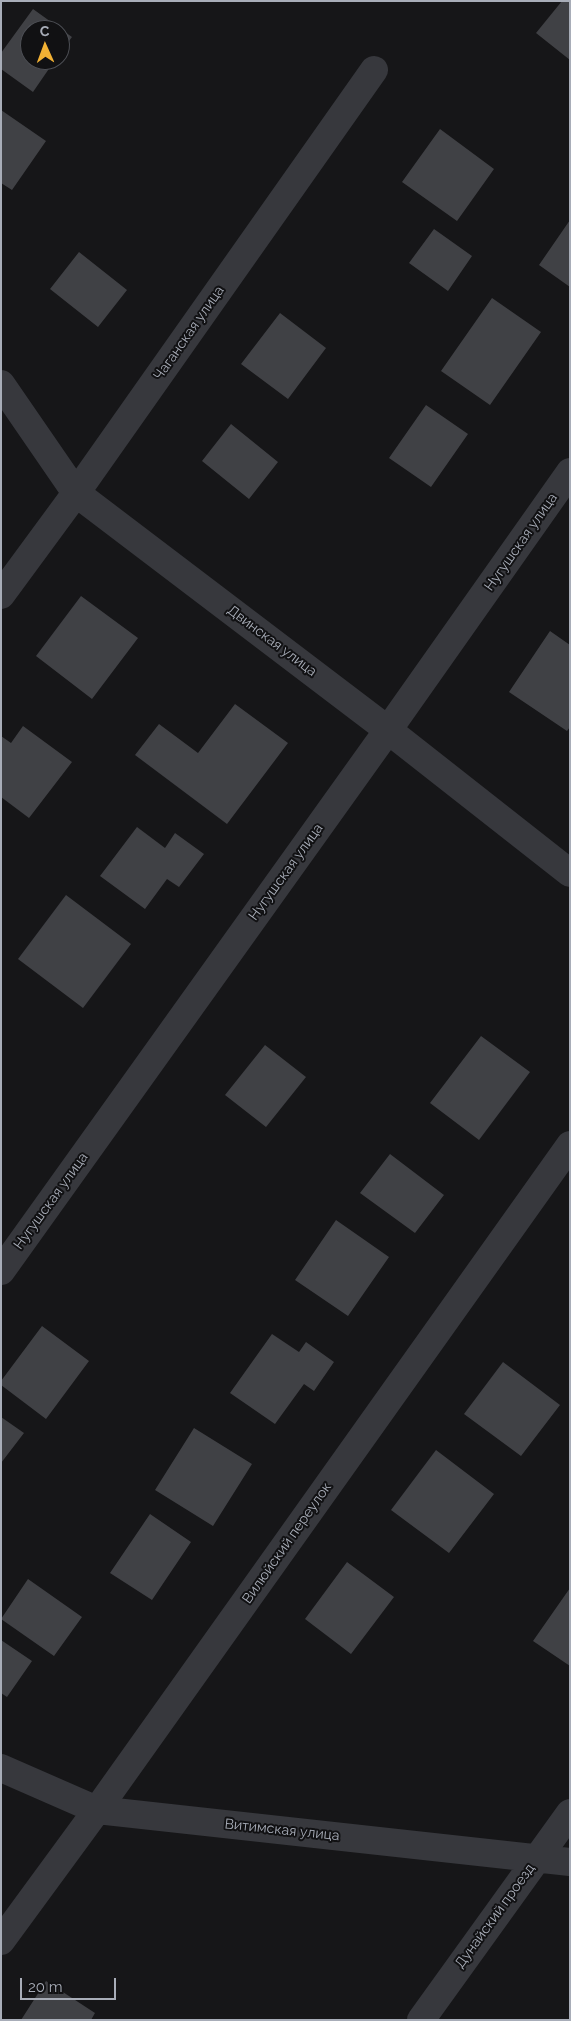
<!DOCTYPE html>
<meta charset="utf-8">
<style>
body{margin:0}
#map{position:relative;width:571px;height:2021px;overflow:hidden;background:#161618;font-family:Raleway,sans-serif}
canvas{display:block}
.frame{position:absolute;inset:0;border:2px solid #a8adb8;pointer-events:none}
.north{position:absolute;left:20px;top:20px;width:50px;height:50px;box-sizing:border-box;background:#111113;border:1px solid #4d4f55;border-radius:50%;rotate:358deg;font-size:14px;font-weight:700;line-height:20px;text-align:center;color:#a8adb8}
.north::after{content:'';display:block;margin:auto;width:18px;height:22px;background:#f2b134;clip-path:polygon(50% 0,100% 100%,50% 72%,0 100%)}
.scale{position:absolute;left:20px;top:1978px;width:96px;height:22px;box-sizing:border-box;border:2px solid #a8adb8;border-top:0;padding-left:6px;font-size:15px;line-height:18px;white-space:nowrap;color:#a8adb8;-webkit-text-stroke:4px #111113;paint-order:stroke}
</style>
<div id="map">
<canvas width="571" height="2021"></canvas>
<div class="frame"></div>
<div class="north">С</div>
<div class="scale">20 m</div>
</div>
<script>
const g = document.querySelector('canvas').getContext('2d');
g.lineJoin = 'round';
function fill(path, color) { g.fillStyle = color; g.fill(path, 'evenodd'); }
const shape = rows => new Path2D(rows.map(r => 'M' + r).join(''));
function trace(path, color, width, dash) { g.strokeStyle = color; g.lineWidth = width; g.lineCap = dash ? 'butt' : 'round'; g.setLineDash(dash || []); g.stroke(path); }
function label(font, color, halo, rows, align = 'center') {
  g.font = font + ' Raleway,sans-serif'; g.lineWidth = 4; g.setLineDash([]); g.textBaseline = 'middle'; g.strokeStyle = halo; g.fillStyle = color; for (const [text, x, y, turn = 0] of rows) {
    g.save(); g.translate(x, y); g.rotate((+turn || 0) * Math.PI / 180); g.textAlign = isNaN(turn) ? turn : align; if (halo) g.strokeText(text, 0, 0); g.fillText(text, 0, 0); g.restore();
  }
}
fill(shape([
 [562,1,570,1,570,60,536,33],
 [33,9,72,37,60,53,60,30,30,30,30,60,55,60,33,92,1,69,1,53],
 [1,110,46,141,12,190,1,183],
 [440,129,494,169,457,221,402,182],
 [570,220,570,287,539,265],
 [434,229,472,256,448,291,409,263],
 [79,252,127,290,98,327,50,289],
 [492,298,541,332,490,405,441,371],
 [280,313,326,348,288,399,241,364],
 [426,405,468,434,431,487,389,458],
 [231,424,278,462,249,499,202,461],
 [81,596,138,638,92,699,36,656],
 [550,631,570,645,570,727,567,731,509,692],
 [235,704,288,743,227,824,135,755,159,724,198,753],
 [23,726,72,762,29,818,1,797,1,736,11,743],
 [137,827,165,848,175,833,204,854,179,887,167,879,145,909,100,876],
 [66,895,131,944,83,1008,18,959],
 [481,1036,530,1072,479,1140,430,1103],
 [265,1045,306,1077,266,1127,225,1095],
 [390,1154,444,1195,415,1233,360,1193],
 [336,1220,389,1257,348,1316,295,1280],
 [42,1326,89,1361,46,1419,1,1385,1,1381],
 [272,1334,299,1352,306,1342,334,1362,314,1391,304,1384,275,1424,230,1393],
 [503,1362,560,1405,521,1456,464,1414],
 [1,1417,24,1433,1,1463],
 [194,1428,252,1464,213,1526,155,1490],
 [436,1450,494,1494,449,1553,391,1510],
 [150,1514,191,1542,152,1600,110,1573],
 [347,1562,394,1597,351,1654,305,1619],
 [28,1579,82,1617,54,1656,1,1619],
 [570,1588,570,1666,533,1641],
 [1,1640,32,1661,7,1697,1,1693],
 [46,1981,95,2013,91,2020,21,2020]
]), '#404145');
trace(shape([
 [1,384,76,493,388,730,570,873],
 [1,595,76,493,374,70],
 [1,1271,388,730,570,472],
 [1,1768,97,1810,570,1862],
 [1,1941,97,1810,570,1145],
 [421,2020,570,1813]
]), '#37383d', 28);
label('14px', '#a8adb8', '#111113', [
 ["Чаганская улица",189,333,-55],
 ["Нугушская улица",521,542,-55],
 ["Двинская улица",272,641,37],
 ["Нугушская улица",286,872,-54],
 ["Нугушская улица",51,1201,-54],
 ["Вилюйский переулок",287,1543,-55],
 ["Витимская улица",282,1830,6],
 ["Дунайский проезд",495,1916,-54]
]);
</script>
